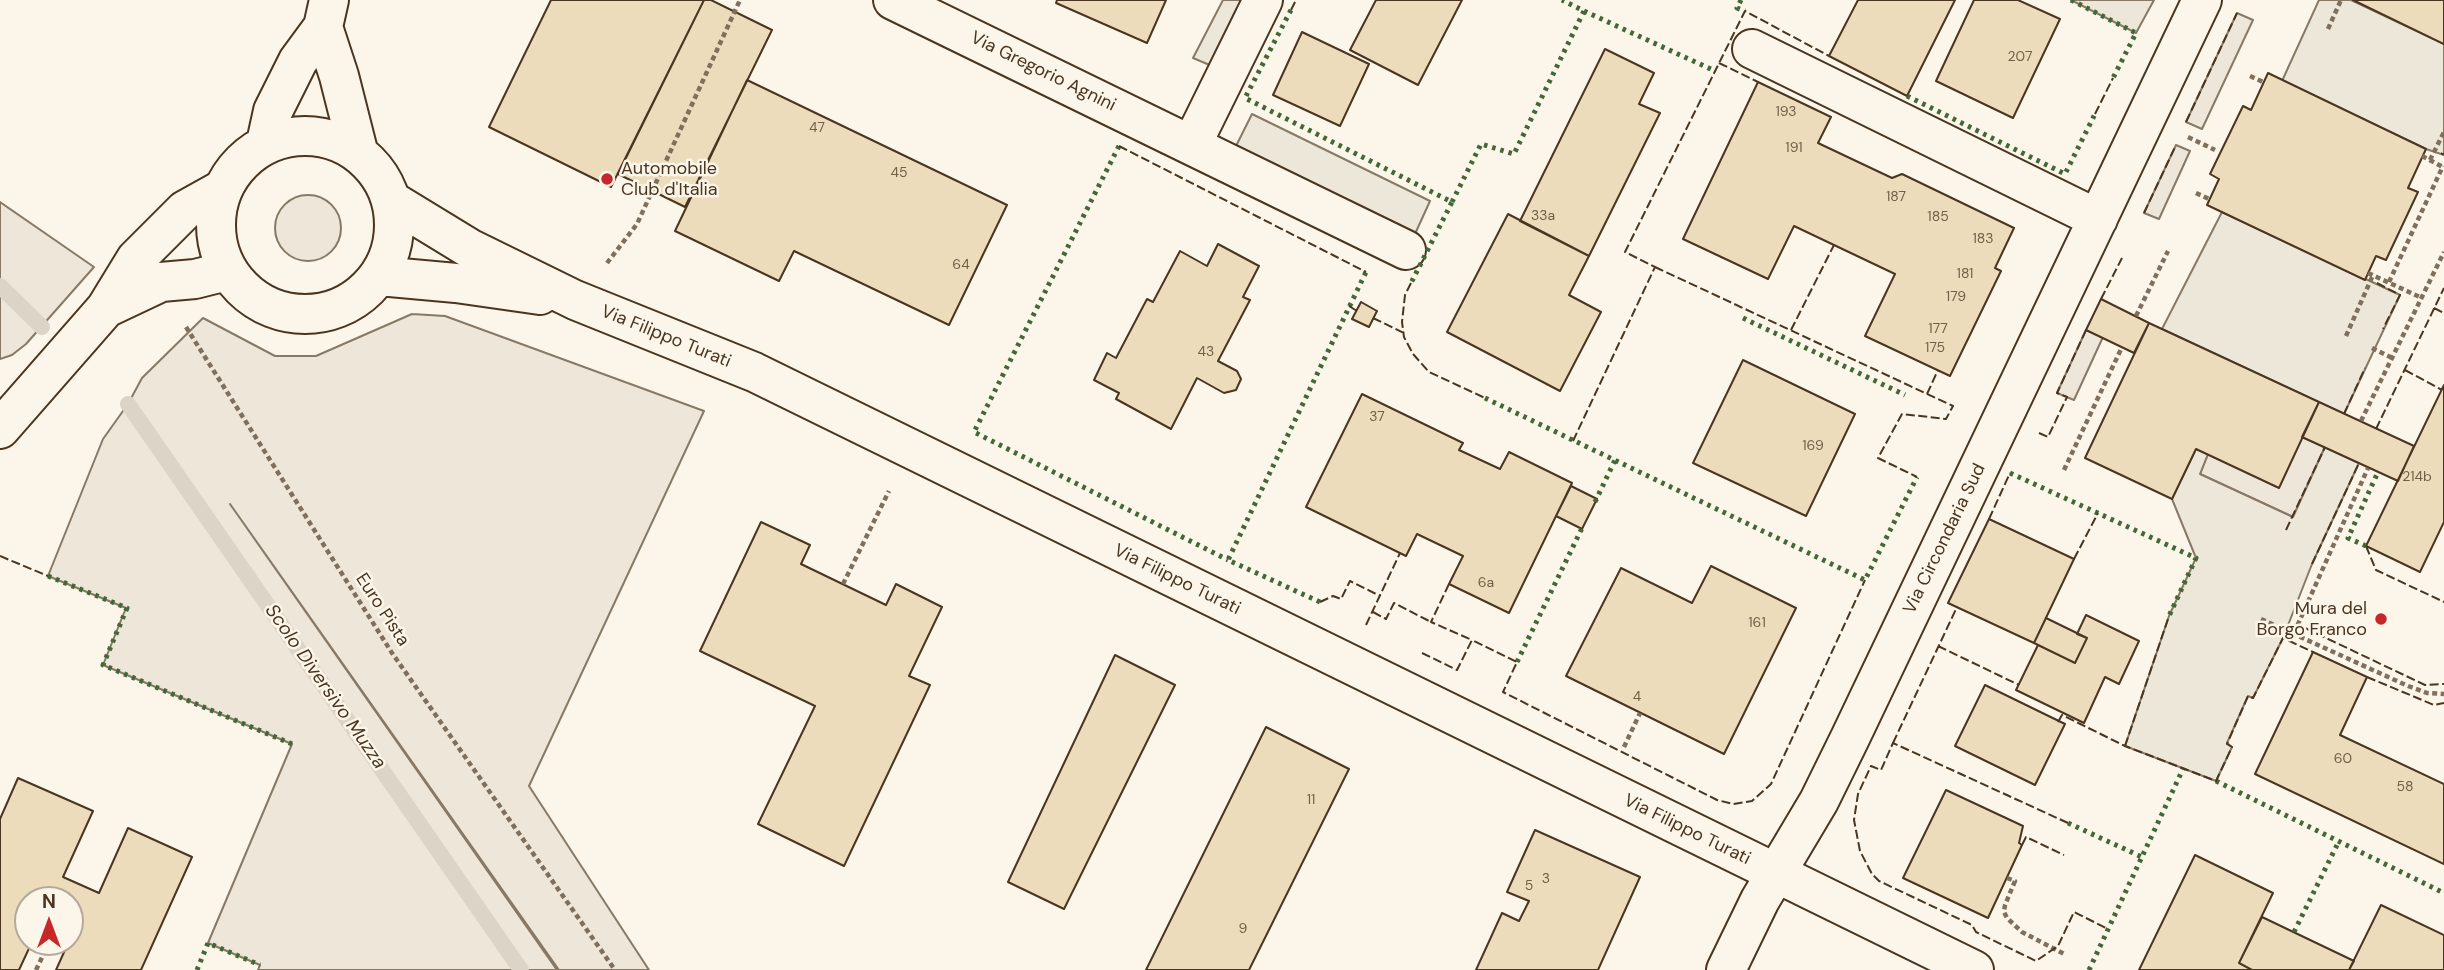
<!DOCTYPE html>
<style>
body{margin:0}
#map{position:relative;width:2444px;height:970px;overflow:hidden;background:#fbf6e9;font-family:"DM Sans",sans-serif}
canvas{display:block}
.north{position:absolute;left:14px;top:886px;width:70px;height:70px;box-sizing:border-box;background:#fbf6e9;border:2px solid #b4a999;border-radius:50%;rotate:0deg;font-size:19px;font-weight:700;line-height:28px;text-align:center;color:#4a3520}
.north::after{content:'';display:block;margin:auto;width:24px;height:32px;background:#c62828;clip-path:polygon(50% 0,100% 100%,50% 72%,0 100%)}
</style>
<div id="map">
<canvas width="2444" height="970"></canvas>
<div class="north">N</div>
</div>
<script>
const g = document.querySelector('canvas').getContext('2d');
g.lineJoin = 'round';
function fill(path, color) { g.fillStyle = color; g.fill(path, 'evenodd'); }
const shape = rows => new Path2D(rows.map(r => 'M' + r).join(''));
function trace(path, color, width, dash) { g.strokeStyle = color; g.lineWidth = width; g.lineCap = dash ? 'butt' : 'round'; g.setLineDash(dash || []); g.stroke(path); }
function label(font, color, halo, rows, align = 'center') {
  g.font = font + ' "DM Sans",sans-serif'; g.lineWidth = 5; g.setLineDash([]); g.textBaseline = 'middle'; g.strokeStyle = halo; g.fillStyle = color; for (const [text, x, y, turn = 0] of rows) {
    g.save(); g.translate(x, y); g.rotate((+turn || 0) * Math.PI / 180); g.textAlign = isNaN(turn) ? turn : align; if (halo) g.strokeText(text, 0, 0); g.fillText(text, 0, 0); g.restore();
  }
}
const green = shape([
 [2237,13,2253,20,2202,129,2186,122,2237,13],
 [2176,145,2190,151,2159,219,2144,213,2176,145],
 '275 228a33 33 0 1 1 66 0a33 33 0 1 1-66 0Z',
 [0,202,94,267,26,344,12,355,0,359,0,202],
 [412,314,445,316,704,411,529,786,649,970,559,970,230,504,557,970,258,970,260,965,208,943,292,744,103,665,126,608,48,576,103,439,128,404,142,378,203,318,275,356,316,356,412,314],
 [2086,330,2103,337,2074,400,2057,393,2086,330],
 [2302,437,2325,447,2293,517,2200,474,2208,454,2302,437]
]);
fill(green, '#ede6d9');
trace(green, '#887966', 2);
const parking = shape([
 [1223,0,1246,0,1212,66,1193,58,1223,0],
 [2071,0,2154,0,2136,33,2071,0],
 [2319,0,2351,0,2444,44,2444,155,2426,149,2282,81,2319,0],
 [1252,114,1430,201,1415,234,1236,146,1252,114],
 [2222,212,2400,295,2344,414,2162,329,2222,212],
 [2325,447,2359,463,2312,564,2283,638,2253,698,2248,696,2227,743,2232,747,2216,781,2125,746,2169,616,2196,558,2172,499,2196,449,2208,454,2200,474,2293,517,2325,447]
]);
fill(parking, '#ede7d9');
trace(parking, '#887966', 2);
trace(shape([
 [0,286,42,327],
 [128,404,521,970]
]), '#dcd4c6', 16);
const building = shape([
 [551,0,704,0,611,187,489,127,551,0],
 [704,0,711,0,772,30,685,207,618,174,704,0],
 [1057,0,1166,0,1147,43,1056,3,1057,0],
 [1376,0,1462,0,1418,85,1350,50,1376,0],
 [1858,0,1955,0,1907,96,1829,56,1858,0],
 [1974,0,2018,0,2060,19,2013,118,1936,81,1974,0],
 [2353,0,2444,0,2444,44,2353,0],
 [1302,32,1369,64,1340,126,1273,95,1302,32],
 [1605,49,1654,73,1639,104,1660,113,1589,256,1520,221,1605,49],
 [2268,73,2426,149,2408,188,2418,192,2386,260,2376,256,2365,280,2207,205,2219,179,2210,174,2243,106,2251,110,2268,73],
 [747,80,1007,205,949,325,794,251,779,281,675,231,747,80],
 [1758,82,1831,117,1818,143,1892,178,1902,174,2014,228,1995,268,2001,271,1950,376,1865,336,1895,274,1794,226,1768,279,1683,239,1758,82],
 [1508,214,1589,256,1569,295,1601,312,1560,391,1447,332,1508,214],
 [1218,244,1259,266,1243,297,1250,300,1218,361,1237,371,1241,379,1236,390,1224,393,1197,378,1171,429,1116,399,1119,393,1094,380,1107,353,1116,358,1147,299,1153,302,1180,251,1207,266,1218,244],
 [2101,299,2149,323,2134,353,2086,330,2101,299],
 [1361,302,1377,311,1369,327,1352,319,1361,302],
 [2149,323,2319,402,2279,488,2196,449,2172,499,2085,458,2149,323],
 [1743,360,1855,414,1806,516,1693,463,1743,360],
 [2444,385,2444,522,2420,572,2366,546,2444,385],
 [1362,394,1463,443,1459,450,1500,469,1509,452,1572,483,1509,613,1449,584,1463,556,1417,534,1406,556,1306,507,1362,394],
 [2319,402,2414,446,2398,481,2302,437,2319,402],
 [1571,486,1597,499,1582,529,1556,516,1571,486],
 [1989,519,2074,559,2034,643,1948,603,1989,519],
 [761,522,810,545,801,564,886,605,896,584,942,607,909,676,930,685,844,866,758,824,815,706,700,651,761,522],
 [1711,566,1796,608,1724,754,1566,676,1621,568,1692,603,1711,566],
 [2086,615,2139,641,2119,684,2105,677,2084,723,2016,690,2038,645,2075,663,2087,638,2077,634,2086,615],
 [2046,618,2087,638,2075,663,2034,643,2046,618],
 [2313,652,2367,677,2340,735,2444,784,2444,864,2255,774,2313,652],
 [1115,655,1175,685,1064,909,1008,882,1115,655],
 [1985,685,2065,724,2035,785,1955,746,1985,685],
 [1266,727,1349,769,1249,970,1146,970,1266,727],
 [18,778,93,811,63,877,99,893,128,828,192,857,141,970,56,970,65,950,46,942,70,942,70,900,28,900,28,942,32,942,19,970,0,970,0,819,18,778],
 [1946,790,2023,826,2019,843,2022,845,1988,918,1903,878,1946,790],
 [1535,830,1640,877,1598,970,1476,970,1502,913,1519,921,1529,901,1507,892,1535,830],
 [2195,855,2273,893,2239,963,2252,970,2139,970,2195,855],
 [2381,905,2444,935,2444,970,2349,970,2381,905],
 [2262,917,2354,961,2349,970,2252,970,2239,963,2262,917]
]);
fill(building, '#ecdcbc');
trace(building, '#4a3520', 2);
const minor = shape([
 [893,0,1406,250],
 [1752,49,2098,219],
 [1192,144,1263,0],
 [106,308,161,282,195,279,227,271],
 [0,429,106,308,136,259,185,210,221,190],
 [1726,970,1760,900,1819,801,1850,738,2202,0]
]);
const major = shape([
 [323,27,339,76,358,151],
 '216 225a89 89 0 1 1 178 0a89 89 0 1 1-178 0Z',
 [266,143,273,111,298,61,323,27,329,0],
 [392,201,469,248,575,300,754,372,1974,970],
 [379,276,456,283,540,295]
]);
trace(minor, '#4a3520', 42);
trace(major, '#4a3520', 42);
trace(shape([
 [2328,29,2341,0],
 [2250,76,2263,82],
 [2188,137,2215,150],
 [2422,156,2443,167],
 [2430,160,2444,132],
 [2196,193,2209,199],
 [607,263,637,224,740,0],
 [2368,273,2422,298],
 [2389,282,2443,166],
 [2136,316,2168,251],
 [186,327,392,653,615,970],
 [2346,336,2373,275],
 [2372,348,2392,358],
 [2361,421,2444,252],
 [2064,470,2122,347],
 [843,584,889,491],
 [2261,619,2408,686,2427,693,2444,694],
 [2294,633,2368,468],
 [1624,747,1640,713],
 [2007,878,2015,881,2005,905,2004,912,2007,918,2022,932,2066,955],
 [36,970,49,943]
]), '#7f6f5c', 4.5, [5, 3.5]);
trace(minor, '#fbf6e9', 38);
trace(major, '#fbf6e9', 38);
trace(shape([
 [1741,0,1737,8,1745,11],
 [2071,0,2136,33,2113,78],
 [1291,10,1245,98,1452,202,1411,283],
 [1584,11,1715,71],
 [1907,96,2065,174,2095,114],
 [1119,146,974,432,1228,560],
 [1452,202,1481,144,1514,154,1584,11,1562,0],
 [1743,318,1905,395],
 [1485,398,1865,580,1917,477],
 [2010,473,2196,558,2169,616],
 [1595,502,1615,460],
 [2366,546,2348,538,2378,472],
 [48,576,127,608,103,665,292,744],
 [1320,602,1228,560,1366,272],
 [1517,662,1583,526],
 [2216,781,2444,893],
 [2068,823,2142,857],
 [2294,932,2339,841],
 [197,970,208,943,260,965],
 [2089,970,2183,769]
]), '#436837', 5, [3.5, 5]);
trace(shape([
 [1291,10,1296,0],
 [1719,63,1758,82],
 [2095,114,2113,78],
 [2186,122,2237,13],
 [1119,146,1366,272],
 [2441,153,2444,155],
 [2144,213,2176,145],
 [1655,267,1953,406,1946,419,1902,414,1878,458,1917,477],
 [1411,283,1405,295,1402,322,1404,337,1413,354,1429,372,1485,398],
 [2377,283,2400,295,2383,329],
 [2101,299,2122,258],
 [1349,306,1357,311],
 [2434,308,2444,313],
 [1373,318,1404,333],
 [1791,330,1834,245],
 [2405,370,2442,390],
 [1927,394,1938,370],
 [2344,414,2365,368],
 [2376,429,2444,288],
 [2039,433,2048,437,2067,397,2057,393,2086,330],
 [1573,441,1655,267,1625,252,1745,11,1829,56],
 [1989,519,2010,473],
 [2286,530,2325,447],
 [2366,546,2376,570,2444,602],
 [0,556,48,576],
 [2074,559,2098,513],
 [2312,564,2359,463],
 [1449,584,1431,622,1472,640],
 [1320,602,1333,596,1341,599,1350,581,1380,596],
 [1373,612,1386,619,1394,603,1431,622],
 [1366,625,1400,553],
 [2305,628,2425,685,2444,684],
 [1938,646,2019,685],
 [1422,653,1457,670,1472,640,1517,662,1503,692,1717,800,1733,804,1752,801,1771,784,1865,580],
 [2367,677,2434,705,2444,703],
 [2058,722,2062,715,2125,746,2216,781,2232,747,2227,744,2248,696,2253,698,2283,638,2313,652],
 [1893,743,1957,607],
 [2125,746,2169,616],
 [2068,823,1893,743,1881,770,1871,766,1858,794,1854,820,1860,851,1872,874,1879,881,1972,925,1976,932,2036,961,2058,946,2074,912,2108,929],
 [2022,845,2026,837,2064,855],
 [2089,970,2090,970]
]), '#4a3520', 2, [9, 3.5]);
for (const [x, y, r, color] of [
 [607,179,7,"#c62828"],
 [2381,619,7,"#c62828"]
]) { const dot = new Path2D(); dot.arc(x, y, r, 0, 2 * Math.PI); g.fillStyle = color; g.fill(dot); trace(dot, '#fbf6e9', 2.5); }
label('14px', '#725f47', null, [
 ["207",2020,57],
 ["193",1786,112],
 ["47",817,128],
 ["191",1794,148],
 ["45",899,173],
 ["187",1896,197],
 ["33a",1543,216],
 ["185",1938,217],
 ["183",1983,239],
 ["64",961,265],
 ["181",1965,274],
 ["179",1956,297],
 ["177",1938,329],
 ["175",1935,348],
 ["43",1206,352],
 ["37",1377,417],
 ["169",1813,446],
 ["214b",2417,477],
 ["6a",1486,583],
 ["161",1757,623],
 ["4",1637,697],
 ["60",2343,759],
 ["58",2405,787],
 ["11",1311,800],
 ["3",1546,879],
 ["5",1529,886],
 ["9",1243,929]
]);
label('18px', '#4a3520', '#fbf6e9', [
 ["Via Gregorio Agnini",1043,72,26],
 ["Via Filippo Turati",666,337,22],
 ["Via Circondaria Sud",1945,539,-64],
 ["Via Filippo Turati",1177,580,26],
 ["Euro Pista",382,610,57],
 ["Via Filippo Turati",1687,830,26]
]);
label('18px', '#4a3520', '#fbf6e9', [
 ["Automobile",621,169],
 ["Club d'Italia",621,190],
 ["Mura del",2367,609,"right"],
 ["Borgo Franco",2367,630,"right"]
], 'left');
label('italic 19px', '#4a3520', '#fbf6e9', [
 ["Scolo Diversivo Muzza",325,687,55]
]);
</script>
